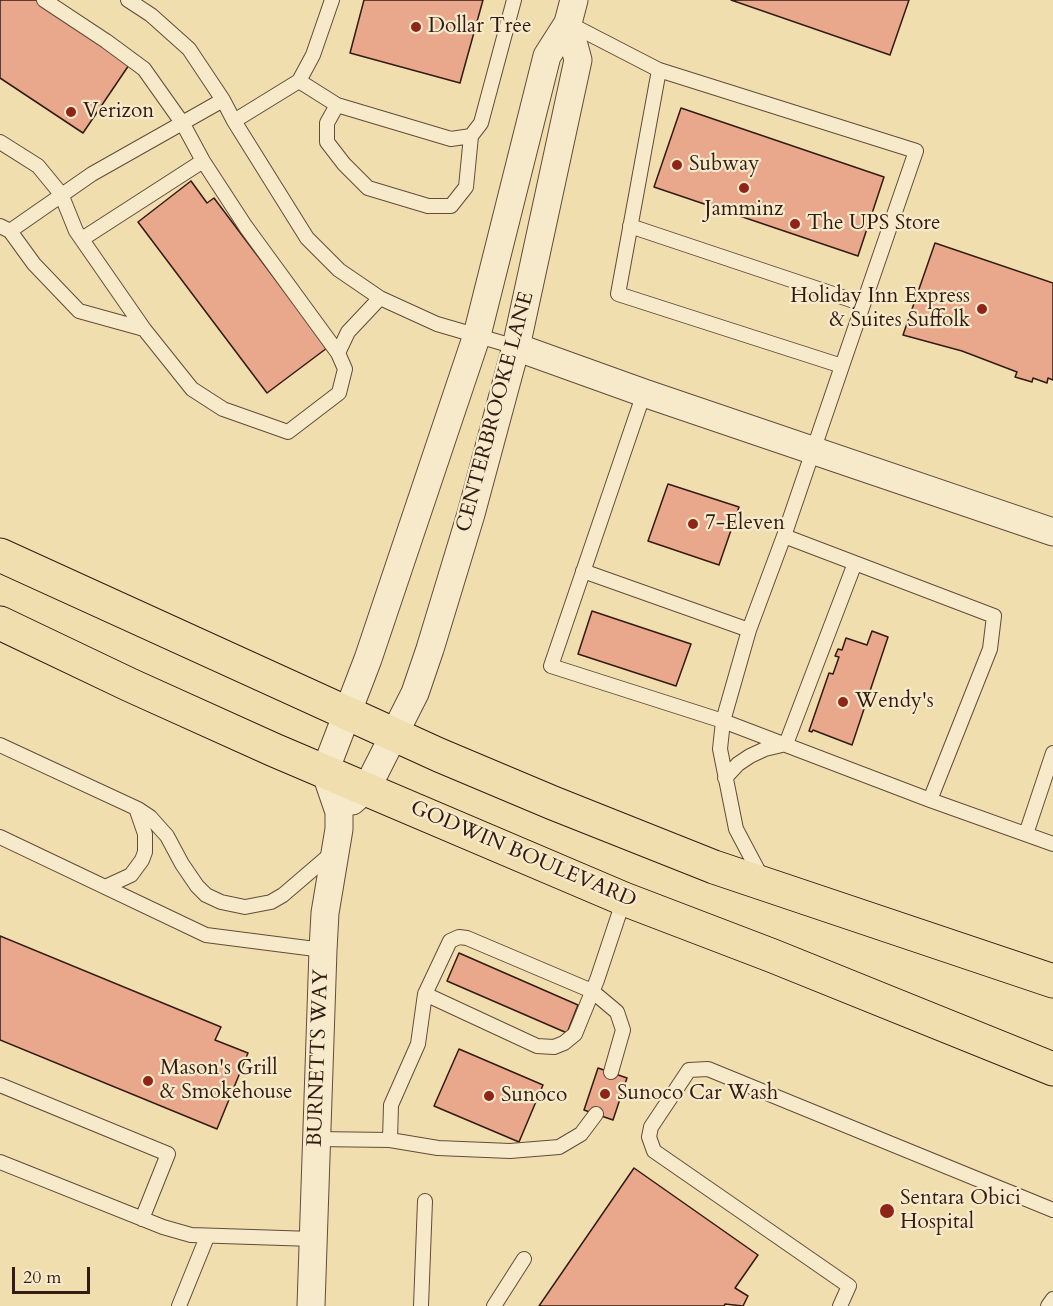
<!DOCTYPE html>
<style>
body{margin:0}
#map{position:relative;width:1053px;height:1306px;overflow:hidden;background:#f1deaf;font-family:Cardo,serif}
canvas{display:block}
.scale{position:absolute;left:12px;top:1267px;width:78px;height:27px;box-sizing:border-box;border:3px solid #321b12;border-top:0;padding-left:8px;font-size:18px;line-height:21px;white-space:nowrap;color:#321b12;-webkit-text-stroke:4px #f6eacb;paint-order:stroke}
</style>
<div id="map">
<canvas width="1053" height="1306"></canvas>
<div class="scale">20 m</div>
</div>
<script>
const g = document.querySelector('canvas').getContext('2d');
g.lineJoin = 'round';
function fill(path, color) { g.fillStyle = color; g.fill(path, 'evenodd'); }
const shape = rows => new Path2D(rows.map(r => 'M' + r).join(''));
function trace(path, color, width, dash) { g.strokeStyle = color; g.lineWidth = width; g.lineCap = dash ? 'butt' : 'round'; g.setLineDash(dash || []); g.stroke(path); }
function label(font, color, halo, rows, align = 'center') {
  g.font = font + ' Cardo,serif'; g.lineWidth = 4.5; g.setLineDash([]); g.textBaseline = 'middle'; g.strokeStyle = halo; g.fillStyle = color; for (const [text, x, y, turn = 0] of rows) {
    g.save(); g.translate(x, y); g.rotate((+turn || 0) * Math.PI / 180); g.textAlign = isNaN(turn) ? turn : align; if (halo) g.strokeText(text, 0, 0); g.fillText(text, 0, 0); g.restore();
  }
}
const building = shape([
 [0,0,38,0,131,62,83,133,0,78,0,0],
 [364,0,483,0,460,83,350,53,364,0],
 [731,0,909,0,890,55,731,0],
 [681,108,884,177,858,256,654,187,681,108],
 [191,181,207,203,214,198,327,348,267,393,138,222,191,181],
 [935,243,1053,283,1053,380,1048,378,1047,383,1033,378,1032,382,1015,377,1017,372,962,351,903,335,935,243],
 [668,484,739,507,719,565,648,541,668,484],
 [592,611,691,644,676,686,578,654,592,611],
 [872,631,888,637,852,745,813,730,812,732,809,731,829,673,833,674,839,657,835,656,838,649,842,650,846,638,867,645,872,631],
 [0,936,221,1027,215,1040,248,1053,217,1129,0,1040,0,936],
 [459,953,578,1005,567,1033,447,981,459,953],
 [459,1049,543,1085,519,1142,434,1106,459,1049],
 [598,1068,627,1078,613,1120,584,1110,598,1068],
 [634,1168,758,1255,735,1288,748,1296,743,1306,725,1304,724,1306,539,1306,634,1168]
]);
fill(building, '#e9a78b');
trace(building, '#321b12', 1.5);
const lane = shape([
 [128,0,151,15,189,49,223,100,234,121,307,238,339,270,380,298,437,324,516,347],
 [568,23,659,70,618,294,842,366,784,536,749,630,723,721,720,749,736,829,762,878],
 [659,70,916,151,842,366],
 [299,81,337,105,451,139,471,136,481,123,514,0],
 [337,105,327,123,327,142,344,164,368,188,428,206,451,206,466,187,471,136],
 [234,121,299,81,313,55,332,0],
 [0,142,38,166,61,194,76,231,144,329],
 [0,226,10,231,34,264,79,311,144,329,192,389,223,409,288,432,339,393,345,369,338,353,246,227,203,161,183,124,144,69,106,41,44,0],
 [630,226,863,304],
 [10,231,92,174,223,100],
 [82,239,203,161],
 [338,353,348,332,380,298],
 [644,393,551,666,723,721,930,800,1053,844],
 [784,536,994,616,990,649,930,800],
 [583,571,749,630],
 [786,744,855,563],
 [0,745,138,809,150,817,167,836,182,864,197,886,206,895,221,902,245,907,271,902,283,895,332,853],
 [725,778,738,764,750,756,765,749,786,744],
 [1026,834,1053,753],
 [0,837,206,935,323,950],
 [105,887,131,875,142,860,145,852,145,834,136,808],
 [425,994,450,941,459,937,467,938,592,991,617,1012,623,1030,611,1072],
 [0,1085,168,1154,142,1219],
 [316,1139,390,1140,391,1105,418,1044,425,994,537,1046,554,1047,564,1043,575,1034,597,980,624,899],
 [390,1140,438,1148,510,1151,559,1147,581,1134,596,1114],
 [0,1162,163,1227,191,1235,313,1239],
 [179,1306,207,1237],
 [421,1306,425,1201],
 [494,1306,524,1259],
 [840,1306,849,1286,654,1151,649,1137,651,1127,689,1070,708,1069,1053,1210],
 [1048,1306,1053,1299]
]);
const street = shape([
 [516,347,644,393,1053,532],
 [352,801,367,788,415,693,430,649,471,514,516,347,578,60,568,23],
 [311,1306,323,950,325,913,339,829,339,812,325,771,368,659,477,335,547,56,568,23,574,0]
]);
const highway = shape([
 [0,555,439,755,553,803,714,867,1053,981],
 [0,623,130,685,274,750,624,899,773,956,1053,1069]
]);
trace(lane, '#624c39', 16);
trace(street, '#624c39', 29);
trace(highway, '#321b12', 35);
trace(lane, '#f6eacb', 14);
trace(street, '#f6eacb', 27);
trace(highway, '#f1deaf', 33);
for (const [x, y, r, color] of [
 [416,27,6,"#8f2418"],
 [71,112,6,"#8f2418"],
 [677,165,6,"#8f2418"],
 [744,188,6,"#8f2418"],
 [795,224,6,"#8f2418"],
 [982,309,6,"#8f2418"],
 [693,524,6,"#8f2418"],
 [843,702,6,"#8f2418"],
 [148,1081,6,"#8f2418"],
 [605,1094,6,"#8f2418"],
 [489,1096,6,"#8f2418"],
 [887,1211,8,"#8f2418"]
]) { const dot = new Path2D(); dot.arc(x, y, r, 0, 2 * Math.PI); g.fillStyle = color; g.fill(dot); trace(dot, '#f6eacb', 2); }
label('21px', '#321b12', '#f6eacb', [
 ["Dollar Tree",428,27],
 ["Verizon",83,112],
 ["Subway",689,165],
 ["Jamminz",744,210,"center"],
 ["The UPS Store",807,224],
 ["Holiday Inn Express",970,297,"right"],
 ["& Suites Suffolk",970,321,"right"],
 ["7-Eleven",705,524],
 ["Wendy's",855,702],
 ["Mason's Grill",160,1069],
 ["& Smokehouse",160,1093],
 ["Sunoco Car Wash",617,1094],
 ["Sunoco",501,1096],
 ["Sentara Obici",900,1199],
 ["Hospital",900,1223]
], 'left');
label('21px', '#321b12', '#f6eacb', [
 ["CENTERBROOKE LANE",496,412,-75],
 ["GODWIN BOULEVARD",523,855,23],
 ["BURNETTS WAY",319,1058,-88]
]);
</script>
